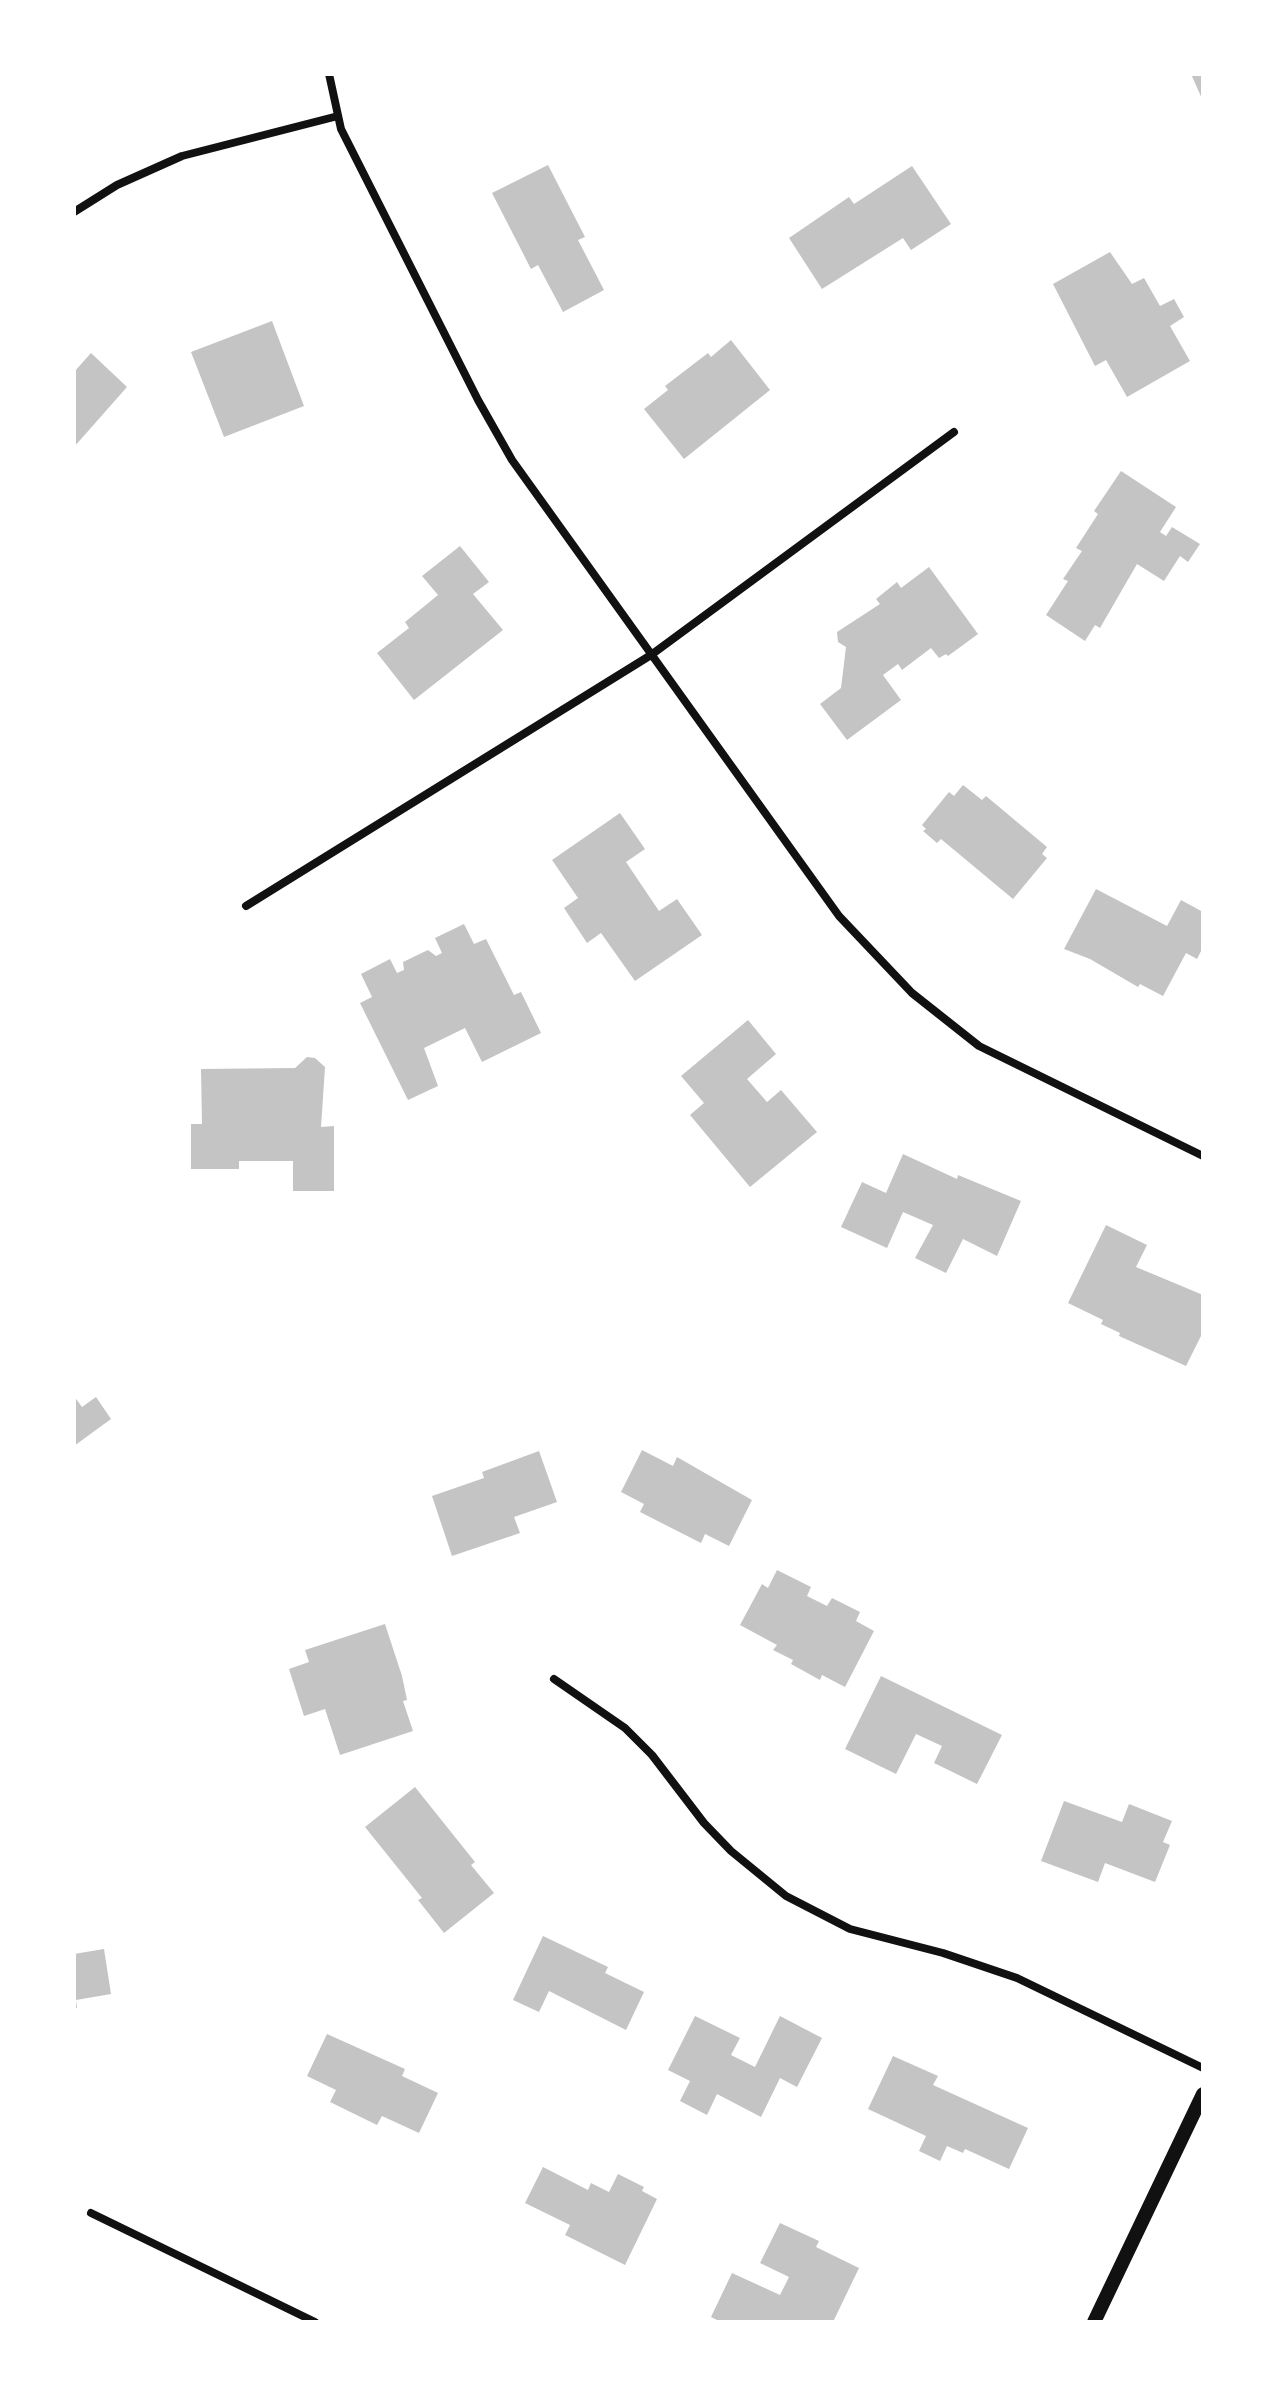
<!DOCTYPE html>
<style>
body{margin:0}
#map{position:relative;width:1277px;height:2396px;overflow:hidden;background:#fff;font-family:"Roboto Condensed",sans-serif}
canvas{display:block}
.frame{position:absolute;inset:0;border:76px solid #fff;pointer-events:none}
</style>
<div id="map">
<canvas width="1277" height="2396"></canvas>
<div class="frame"></div>
</div>
<script>
const g = document.querySelector('canvas').getContext('2d');
g.lineJoin = 'round';
function fill(path, color) { g.fillStyle = color; g.fill(path, 'evenodd'); }
const shape = rows => new Path2D(rows.map(r => 'M' + r).join(''));
function trace(path, color, width, dash) { g.strokeStyle = color; g.lineWidth = width; g.lineCap = dash ? 'butt' : 'round'; g.setLineDash(dash || []); g.stroke(path); }
fill(shape([
 [1191,74,1203,74,1203,101],
 [548,165,585,237,578,240,604,290,563,312,538,265,531,269,492,193],
 [912,166,951,224,911,250,903,238,822,289,789,238,849,197,854,204],
 [1110,252,1132,284,1144,278,1160,306,1174,299,1184,317,1170,326,1190,361,1127,397,1106,360,1095,366,1053,284],
 [272,321,304,406,224,437,191,352],
 [731,340,770,390,684,459,644,409,668,390,665,386,708,353,711,357],
 [91,353,127,387,74,447,74,372],
 [1121,471,1176,507,1160,532,1166,536,1172,527,1200,544,1188,562,1180,556,1164,581,1137,564,1100,628,1095,625,1085,641,1046,615,1068,581,1063,579,1082,551,1076,548,1098,514,1094,511],
 [460,546,489,582,473,594,503,630,414,700,377,653,409,628,405,622,438,595,422,576],
 [929,567,978,634,948,656,946,654,939,658,931,648,902,670,898,664,883,675,901,700,847,740,820,704,841,688,846,647,838,642,837,632,880,604,876,599,897,582,901,588],
 [963,785,982,800,986,796,1047,847,1042,854,1047,858,1013,899,941,839,937,843,923,831,926,829,922,825,949,792,954,796],
 [620,813,645,849,626,862,659,911,677,899,702,935,635,981,601,933,587,943,564,908,578,898,552,860],
 [1096,889,1167,926,1181,900,1203,912,1203,947,1197,959,1186,953,1163,996,1140,984,1138,987,1090,959,1064,949],
 [464,924,474,944,486,939,514,995,521,992,541,1033,482,1062,465,1028,424,1048,438,1086,408,1100,360,1003,372,997,361,974,390,959,397,973,404,970,403,962,428,950,436,956,442,953,435,938],
 [748,1020,776,1054,747,1079,767,1102,781,1090,817,1132,750,1187,690,1115,704,1103,681,1076],
 [307,1057,315,1058,325,1067,321,1127,334,1126,334,1191,293,1191,293,1161,239,1161,239,1169,191,1169,191,1124,202,1124,201,1069,295,1068],
 [903,1154,957,1179,958,1175,1021,1201,997,1256,963,1239,946,1273,915,1258,933,1225,903,1212,887,1248,841,1227,862,1182,886,1193],
 [1106,1225,1147,1245,1136,1267,1203,1295,1203,1332,1186,1366,1119,1336,1120,1333,1101,1324,1103,1320,1068,1303],
 [74,1396,82,1407,96,1397,111,1419,74,1446],
 [642,1450,673,1466,677,1457,752,1500,729,1546,705,1534,701,1543,640,1512,644,1504,621,1492],
 [539,1451,557,1502,514,1517,520,1533,452,1556,432,1496,484,1478,482,1472],
 [777,1570,811,1587,807,1596,827,1606,832,1598,860,1612,856,1621,874,1631,845,1687,822,1675,820,1680,791,1664,793,1660,773,1650,777,1645,740,1625,762,1584,768,1588],
 [385,1624,402,1676,407,1700,403,1701,413,1731,340,1755,325,1709,304,1716,289,1669,309,1662,305,1650],
 [881,1676,1002,1735,977,1784,934,1763,942,1746,916,1734,896,1774,845,1749],
 [415,1787,475,1862,471,1865,494,1893,444,1933,418,1900,422,1898,365,1827],
 [1064,1801,1122,1822,1129,1804,1172,1821,1163,1842,1170,1845,1155,1882,1105,1863,1098,1882,1041,1861],
 [543,1936,608,1967,605,1973,644,1992,626,2030,549,1991,539,2012,513,2000],
 [104,1949,111,1994,76,2000,77,2008,74,2008,74,1954],
 [695,2016,740,2038,731,2055,755,2067,780,2016,822,2038,797,2087,780,2078,761,2117,717,2094,707,2115,680,2101,690,2081,668,2070],
 [327,2034,405,2069,402,2076,438,2093,419,2133,382,2116,377,2125,330,2102,336,2090,307,2076],
 [893,2056,938,2076,933,2085,1028,2128,1009,2169,965,2149,963,2153,947,2146,940,2161,919,2151,926,2136,868,2109],
 [543,2167,588,2190,591,2183,609,2192,618,2174,644,2187,642,2191,657,2199,625,2265,565,2235,570,2225,525,2203],
 [780,2223,819,2241,816,2247,859,2268,833,2322,721,2322,711,2317,732,2273,780,2295,789,2277,760,2263]
]), '#c4c4c4');
trace(shape([
 [329,74,341,129,478,400,512,460,839,916,912,993,979,1046,1203,1156],
 [74,212,117,185,182,156,338,116],
 [246,906,651,655,954,432],
 [554,1679,625,1728,652,1755,704,1823,731,1851,786,1896,850,1929,943,1953,1017,1978,1203,2068],
 [91,2213,315,2322]
]), '#111', 8);
trace(shape([
 [1094,2322,1203,2094]
]), '#111', 14);
</script>
